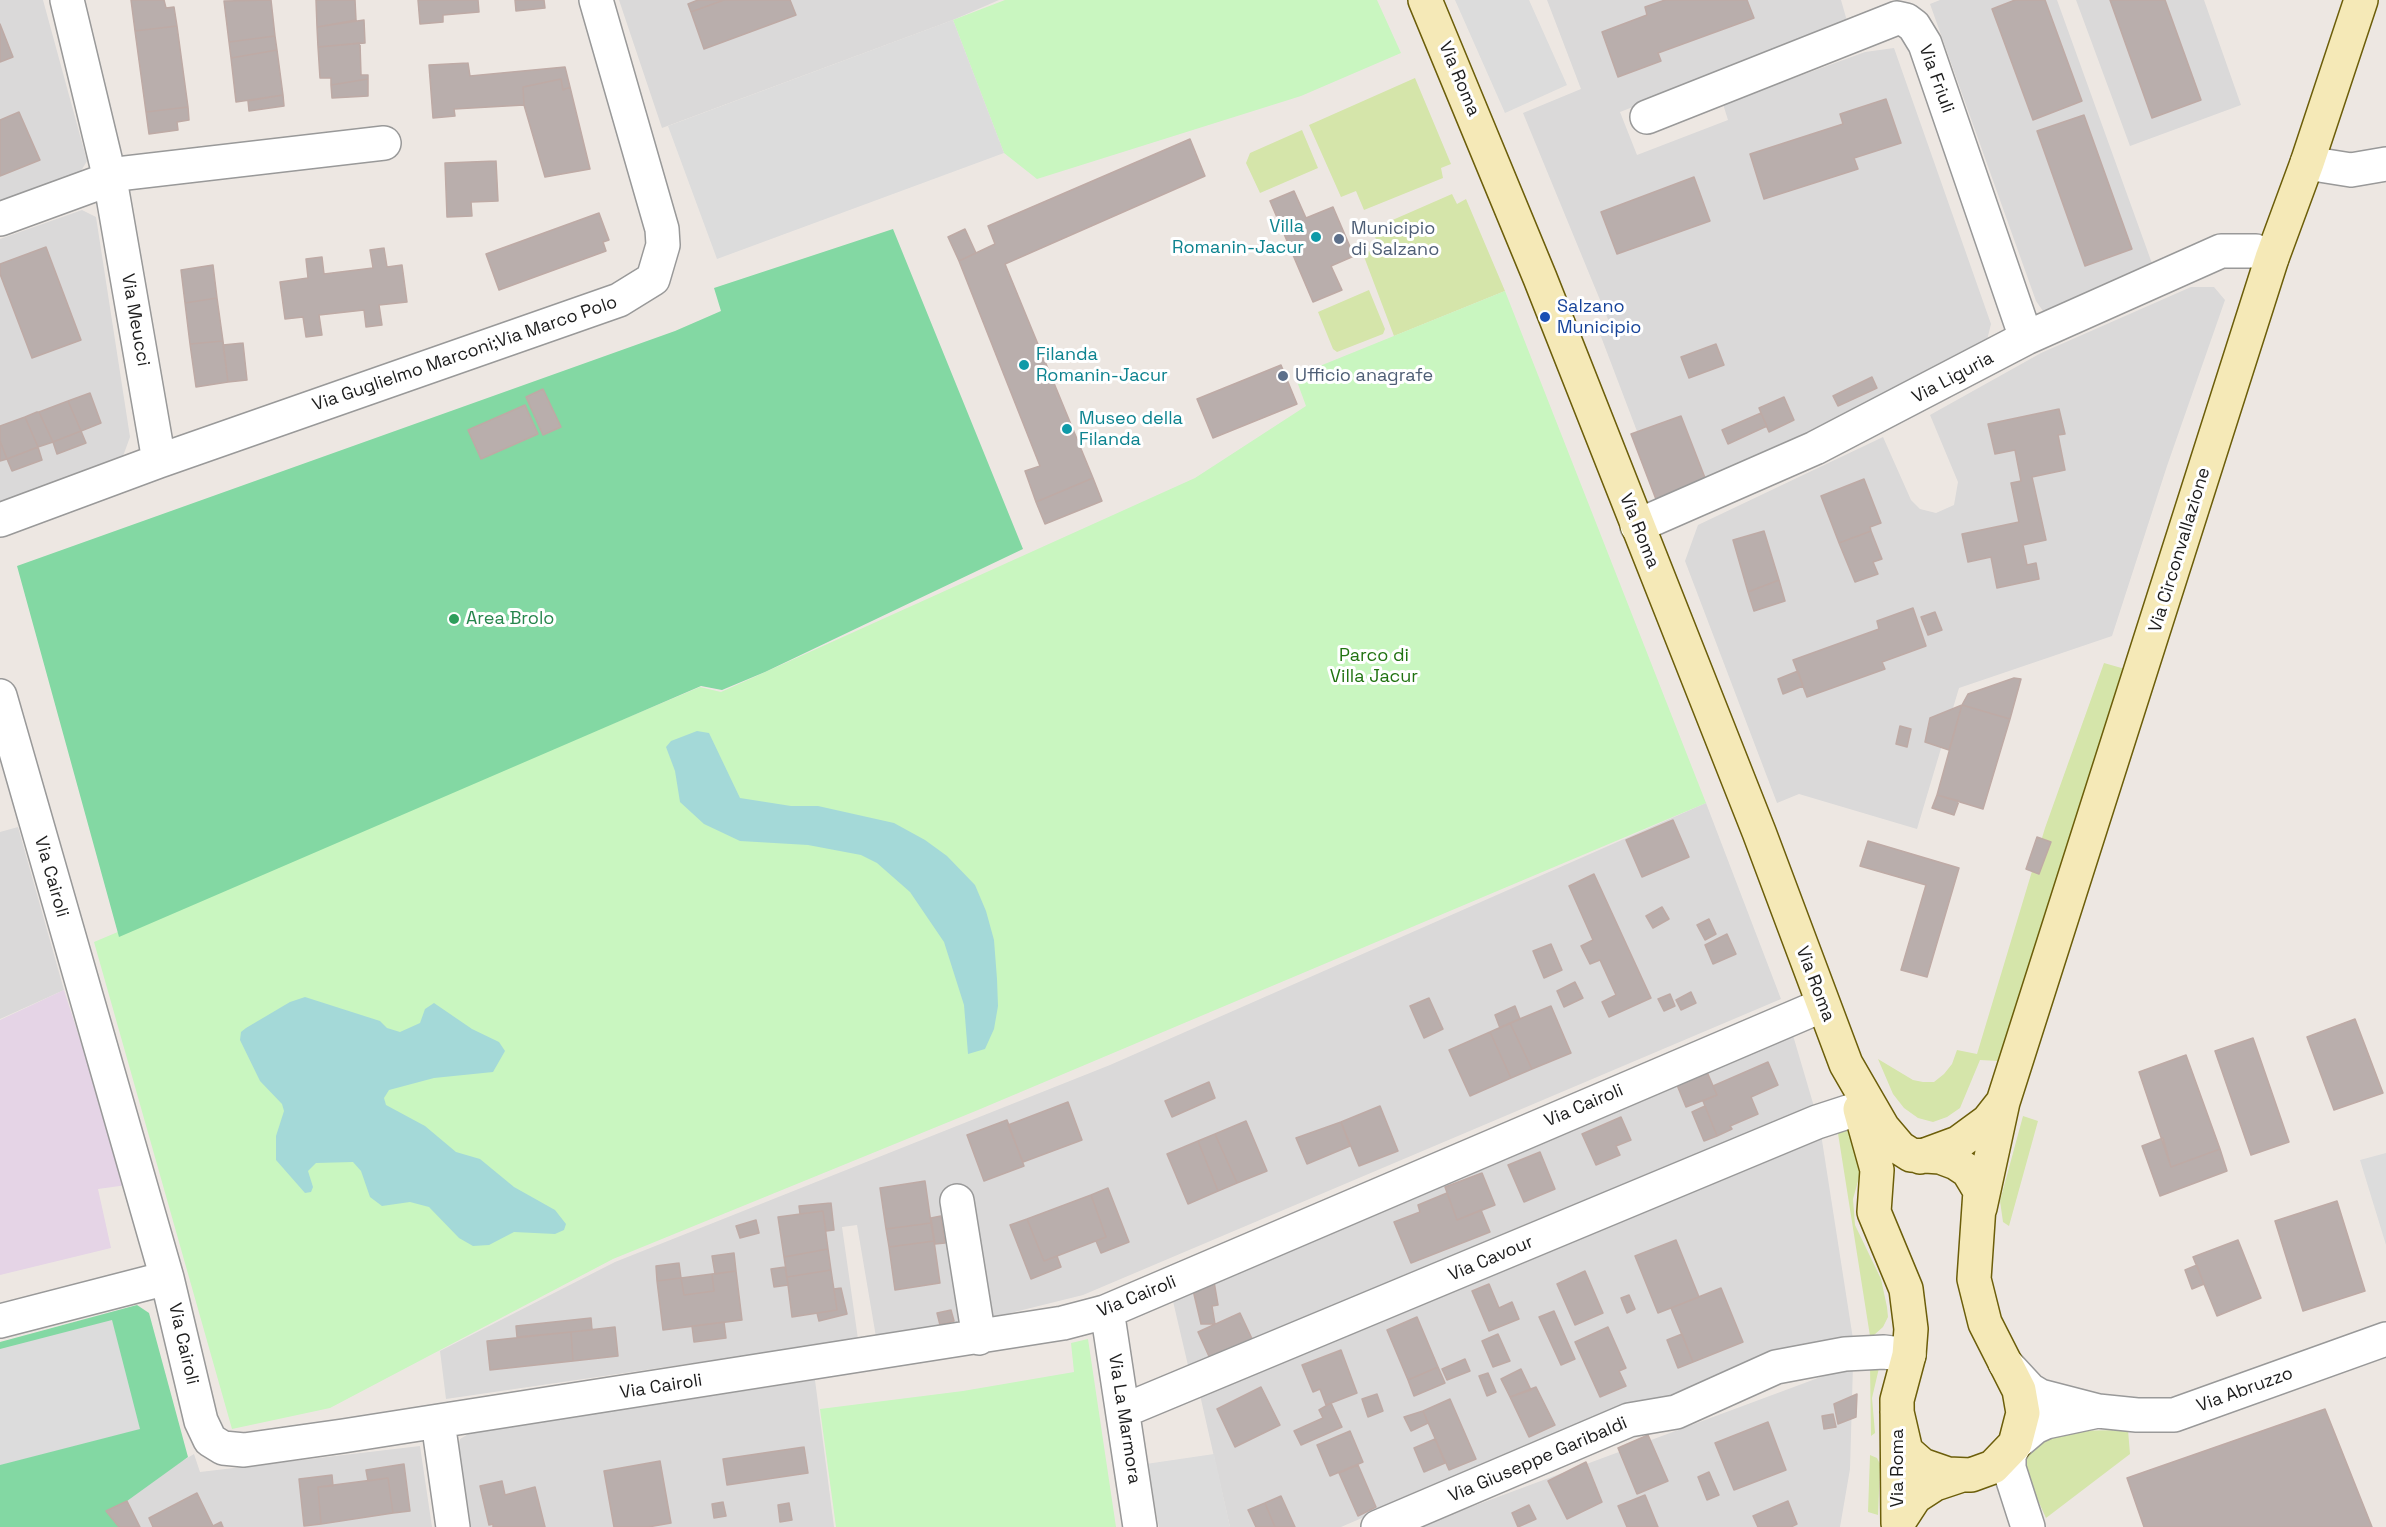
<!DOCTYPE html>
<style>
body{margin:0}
canvas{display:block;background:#ede7e2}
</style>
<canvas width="2386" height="1527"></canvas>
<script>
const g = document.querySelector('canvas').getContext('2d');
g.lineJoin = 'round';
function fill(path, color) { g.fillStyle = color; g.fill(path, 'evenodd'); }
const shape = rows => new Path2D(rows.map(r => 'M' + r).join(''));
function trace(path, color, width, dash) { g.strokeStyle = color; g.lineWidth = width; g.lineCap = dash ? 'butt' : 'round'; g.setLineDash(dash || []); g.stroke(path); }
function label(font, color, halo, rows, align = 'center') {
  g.font = font + ' "Space Grotesk",sans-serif'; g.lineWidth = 6; g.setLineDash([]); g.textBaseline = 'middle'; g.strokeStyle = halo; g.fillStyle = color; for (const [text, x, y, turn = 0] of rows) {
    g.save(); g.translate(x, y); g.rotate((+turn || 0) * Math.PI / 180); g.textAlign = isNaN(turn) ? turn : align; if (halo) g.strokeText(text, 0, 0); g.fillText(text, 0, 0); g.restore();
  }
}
fill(shape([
 [0,0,43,0,87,161,78,176,0,205],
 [619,0,999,0,953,20,662,128],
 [1547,0,1841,0,1849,28,1801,42,1620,112,1637,155,1728,120,1723,104,1865,52,1894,48,1991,324,1986,344,1832,423,1662,497,1600,334,1612,329,1523,113,1581,89],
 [1940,0,2057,0,2154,269,2054,313,2043,311,2036,301,1930,4],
 [2076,0,2204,0,2241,105,2130,146],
 [82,210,96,217,130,437,122,459,0,506,0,239],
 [2191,287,2214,287,2225,300,2167,466,2112,636,1959,688,1917,829,1799,794,1777,803,1685,561,1698,525,1883,437,1911,500,1920,509,1936,513,1954,505,1958,482,1930,415,2041,353],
 [1706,803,1781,999,1083,1295,966,1324,876,1337,857,1225,842,1227,858,1339,446,1399,440,1351,615,1262,1110,1065],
 [18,827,64,990,0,1019,0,832],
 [1792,1032,1815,1110,1190,1374,1172,1297],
 [1821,1134,1853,1339,1765,1354,1669,1400,1595,1418,1341,1527,1230,1527,1200,1395],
 [1853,1365,1850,1469,1840,1527,1417,1527],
 [815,1380,834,1527,467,1527,456,1452,460,1439,470,1433],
 [420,1446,432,1527,116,1527,102,1509,194,1454,200,1472]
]), '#dad9d9');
fill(shape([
 [64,990,127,1185,98,1189,111,1248,0,1275,0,1020]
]), '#e5d4e6');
fill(shape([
 [1415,78,1451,164,1441,168,1443,178,1364,210,1356,191,1341,197,1309,125],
 [1302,130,1318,168,1260,193,1246,163,1250,153],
 [1452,194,1457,204,1466,199,1505,291,1394,336,1363,254,1379,247,1372,229],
 [1369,290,1385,329,1383,334,1337,352,1333,349,1318,312],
 [2104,663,2125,669,1999,1061,1980,1060,1960,1108,1947,1117,1933,1122,1918,1118,1904,1108,1893,1094,1878,1059,1913,1080,1923,1082,1934,1082,1944,1074,1952,1064,1957,1050,1977,1054,2045,828],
 [2023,1116,2038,1121,2009,1226,2003,1222,2000,1201],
 [1849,1125,1862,1167,1853,1199,1855,1225,1881,1279,1887,1307,1888,1317,1883,1327,1874,1335,1870,1336,1837,1127],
 [1870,1364,1879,1368,1872,1398,1875,1433,1871,1436],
 [2128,1430,2130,1454,2046,1518,2025,1472,2025,1457,2031,1445,2060,1431],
 [1870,1455,1877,1458,1880,1464,1878,1515,1868,1512]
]), '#d5e5aa');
fill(shape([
 [1005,0,1377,0,1401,53,1301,96,1037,179,1004,153,953,20],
 [1505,291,1706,803,978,1110,613,1259,330,1408,232,1429,94,942,700,687,721,692,1195,478,1306,406,1295,376],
 [1088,1339,1116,1527,836,1527,820,1409,963,1391,1074,1372,1071,1343]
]), '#c9f6c0');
fill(shape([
 [893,229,1023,549,765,672,722,690,701,686,119,937,17,566,675,331,721,311,714,288],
 [137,1305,149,1313,188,1457,127,1501,106,1511,119,1527,0,1527,0,1342]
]), '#83d8a3');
fill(shape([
 [1455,0,1529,0,1567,85,1505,113],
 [953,20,1004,153,717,259,668,126],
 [2386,1153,2386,1245,2360,1160],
 [112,1320,140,1429,0,1465,0,1349],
 [1214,1454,1230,1527,1159,1527,1146,1464]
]), '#dcdcdc');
fill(shape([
 [697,731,709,733,740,798,791,806,818,806,894,823,925,840,947,856,975,885,986,911,994,940,997,979,998,1006,994,1029,985,1049,968,1054,964,1005,944,942,910,892,877,863,861,855,808,845,740,841,704,824,680,802,675,771,666,747,671,741],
 [305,997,380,1021,387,1028,400,1032,420,1023,425,1009,434,1003,472,1029,499,1042,505,1051,493,1072,434,1078,389,1090,384,1098,386,1105,425,1126,456,1152,480,1159,514,1187,555,1210,566,1224,564,1230,555,1234,514,1232,489,1245,473,1246,459,1238,429,1207,410,1202,382,1206,370,1197,361,1171,353,1162,316,1163,308,1171,313,1187,311,1192,305,1193,276,1160,276,1136,284,1111,282,1104,260,1081,240,1040,241,1032,246,1028,290,1002]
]), '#a4d9d8');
const building = shape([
 [131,0,164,0,166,8,174,7,177,26,135,31,131,0],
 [271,0,275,36,229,42,224,1,271,0],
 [316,0,355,0,356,20,317,27,316,0],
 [418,0,478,0,479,12,443,15,443,22,420,24,418,0],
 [515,0,544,0,545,8,516,11,515,0],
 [698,0,724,0,691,12,688,4,698,0],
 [724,0,790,0,796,15,704,49,691,12,724,0],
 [1665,0,1747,0,1754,18,1658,53,1661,61,1618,77,1602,32,1647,15,1645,7,1665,0],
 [2015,0,2045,0,2082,101,2033,120,1992,9,2015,0],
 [2110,0,2165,0,2201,100,2152,118,2110,0],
 [364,20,365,43,318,47,317,27,364,20],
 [0,24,13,57,0,62,0,24],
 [177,26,188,107,146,112,135,31,177,26],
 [275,36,277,50,231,58,229,42,275,36],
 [360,43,361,75,368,75,368,79,331,85,331,78,320,78,318,47,360,43],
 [277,50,283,95,236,102,231,58,277,50],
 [468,63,470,76,565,67,570,87,563,90,561,79,523,87,524,105,454,109,455,116,433,118,429,65,468,63],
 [368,79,368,96,332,98,331,85,368,79],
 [561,79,563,90,570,87,590,169,545,177,524,105,523,87,561,79],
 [283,95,284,106,249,111,248,101,283,95],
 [1886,99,1901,143,1854,158,1858,169,1764,199,1750,154,1843,124,1840,114,1886,99],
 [188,107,189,120,177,122,178,130,149,134,146,112,188,107],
 [19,112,40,160,0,176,0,120,19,112],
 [2084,115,2132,249,2085,266,2037,131,2084,115],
 [1190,139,1205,176,1005,264,1093,478,1036,502,1025,471,1040,466,959,261,995,244,988,226,1190,139],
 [496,161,498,201,471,202,472,216,447,217,445,163,496,161],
 [1694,177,1710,221,1617,254,1601,212,1694,177],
 [1294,191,1306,218,1333,207,1354,256,1331,266,1342,290,1313,302,1270,201,1294,191],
 [599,213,609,240,603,242,606,251,499,290,486,254,599,213],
 [965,229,976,253,959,261,948,237,965,229],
 [46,247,81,340,32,358,0,274,0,264,46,247],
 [384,248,387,267,402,265,407,302,379,305,382,325,366,327,364,310,319,315,322,335,306,337,303,317,285,319,280,282,308,278,306,259,322,257,324,274,373,268,370,250,384,248],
 [213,265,217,298,185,303,181,270,213,265],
 [217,298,223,341,190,344,185,303,217,298],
 [223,341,228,382,196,387,190,344,223,341],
 [243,343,247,380,228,382,223,345,243,343],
 [1716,344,1724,365,1689,378,1681,357,1716,344],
 [1281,365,1297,404,1213,438,1197,399,1281,365],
 [1872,377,1877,388,1838,406,1833,396,1872,377],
 [543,389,561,427,543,435,526,397,543,389],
 [90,393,101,423,81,431,68,401,90,393],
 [1784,397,1794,420,1769,432,1759,408,1784,397],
 [68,401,81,431,53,442,39,412,68,401],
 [525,405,538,434,481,459,468,430,525,405],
 [2059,409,2065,434,2058,435,2065,470,2032,477,2046,540,2023,545,2027,565,2036,563,2039,579,1997,588,1991,557,1968,562,1962,534,2019,522,2011,483,2021,481,2015,450,1995,454,1988,424,2059,409],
 [37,412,39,412,53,442,38,447,25,417,37,412],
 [1761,413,1767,426,1728,444,1722,430,1761,413],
 [1681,416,1707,483,1657,502,1631,434,1681,416],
 [25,417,38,447,7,459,0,441,0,426,25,417],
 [81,431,86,443,57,454,53,442,81,431],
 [0,441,7,459,0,461,0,441],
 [38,447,42,460,12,471,7,459,38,447],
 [1093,478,1102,501,1045,524,1036,502,1093,478],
 [1864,479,1881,523,1870,527,1871,531,1839,543,1821,496,1864,479],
 [1764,531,1779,580,1748,592,1733,540,1764,531],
 [1871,531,1882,559,1873,562,1878,574,1855,582,1839,543,1871,531],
 [1779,580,1785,601,1754,611,1748,592,1779,580],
 [1913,608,1926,646,1882,662,1885,669,1807,697,1793,660,1879,629,1877,621,1913,608],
 [1935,612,1942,630,1928,635,1921,617,1935,612],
 [1798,671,1803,686,1783,694,1778,679,1798,671],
 [2014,678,2021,679,2010,719,1962,705,1968,694,2014,678],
 [1962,705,1949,750,1925,742,1930,718,1962,705],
 [1962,705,2010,719,1983,809,1937,795,1962,705],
 [1900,726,1911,729,1907,747,1896,744,1900,726],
 [1937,795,1959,801,1954,815,1932,808,1937,795],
 [1673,820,1689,857,1642,877,1626,840,1673,820],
 [2037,837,2051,842,2039,874,2026,869,2037,837],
 [1868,841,1959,868,1927,977,1901,970,1926,885,1860,866,1868,841],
 [1594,874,1651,998,1609,1017,1602,1002,1616,995,1600,960,1590,964,1581,946,1593,940,1569,886,1594,874],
 [1662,907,1669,919,1653,928,1646,916,1662,907],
 [1709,919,1716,934,1705,940,1697,925,1709,919],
 [1727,934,1736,954,1713,964,1705,945,1727,934],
 [1551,944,1562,970,1544,978,1533,951,1551,944],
 [1575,982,1583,998,1564,1007,1557,991,1575,982],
 [1691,992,1696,1003,1681,1010,1676,1000,1691,992],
 [1670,994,1675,1006,1664,1011,1658,999,1670,994],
 [1429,998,1443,1029,1424,1038,1410,1006,1429,998],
 [1515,1006,1520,1019,1500,1028,1495,1015,1515,1006],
 [1551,1006,1571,1053,1532,1069,1510,1023,1551,1006],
 [2355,1019,2383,1093,2334,1110,2307,1037,2355,1019],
 [1510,1023,1532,1069,1511,1078,1490,1032,1510,1023],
 [1490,1032,1511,1078,1470,1096,1449,1050,1490,1032],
 [2253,1038,2289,1142,2251,1155,2215,1051,2253,1038],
 [2186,1055,2220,1149,2171,1167,2139,1072,2186,1055],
 [1768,1062,1778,1085,1751,1097,1758,1114,1730,1126,1732,1129,1717,1136,1703,1101,1717,1095,1713,1086,1768,1062],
 [1707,1072,1717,1095,1686,1107,1677,1085,1707,1072],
 [1209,1082,1215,1098,1172,1117,1165,1101,1209,1082],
 [1068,1102,1082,1140,1023,1162,1008,1125,1068,1102],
 [1380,1106,1398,1151,1359,1166,1341,1122,1380,1106],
 [1705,1106,1717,1136,1704,1141,1692,1112,1705,1106],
 [1621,1117,1631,1140,1616,1146,1620,1155,1596,1165,1582,1134,1621,1117],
 [1007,1120,1024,1166,984,1181,967,1135,1007,1120],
 [1246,1121,1267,1171,1237,1183,1215,1134,1246,1121],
 [1341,1122,1350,1146,1307,1164,1296,1138,1341,1122],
 [1215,1134,1237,1183,1218,1191,1198,1141,1215,1134],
 [2163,1138,2171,1167,2220,1149,2227,1171,2160,1196,2142,1146,2163,1138],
 [1198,1141,1218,1191,1188,1204,1167,1154,1198,1141],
 [1540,1152,1555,1189,1524,1202,1508,1165,1540,1152],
 [1482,1173,1495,1205,1457,1220,1445,1187,1482,1173],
 [925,1181,931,1223,886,1229,880,1188,925,1181],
 [1108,1188,1129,1242,1101,1253,1096,1241,1106,1237,1091,1195,1108,1188],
 [1447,1193,1457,1220,1481,1210,1490,1232,1411,1263,1394,1222,1420,1212,1418,1205,1447,1193],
 [1091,1195,1106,1237,1044,1261,1027,1219,1091,1195],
 [2337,1201,2365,1291,2303,1311,2275,1221,2337,1201],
 [831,1203,834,1230,826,1231,823,1211,800,1214,799,1206,831,1203],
 [823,1211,828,1249,784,1257,778,1217,823,1211],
 [941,1216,945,1243,935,1244,931,1218,941,1216],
 [1027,1219,1044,1261,1057,1256,1061,1267,1031,1279,1010,1225,1027,1219],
 [756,1220,759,1233,740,1238,736,1226,756,1220],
 [931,1223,934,1241,889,1247,886,1229,931,1223],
 [1676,1240,1699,1297,1658,1313,1635,1256,1676,1240],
 [2238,1240,2261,1298,2217,1316,2193,1257,2238,1240],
 [934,1241,940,1283,895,1290,889,1247,934,1241],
 [828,1249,831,1270,787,1277,784,1257,828,1249],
 [734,1253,736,1271,715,1274,712,1256,734,1253],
 [679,1263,681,1278,657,1281,656,1266,679,1263],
 [2197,1265,2204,1284,2192,1289,2185,1270,2197,1265],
 [785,1267,788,1285,774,1287,771,1269,785,1267],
 [831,1270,837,1310,792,1317,787,1277,831,1270],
 [736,1271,742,1320,663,1330,657,1281,681,1278,684,1295,714,1291,712,1274,736,1271],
 [1585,1271,1603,1313,1575,1325,1557,1284,1585,1271],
 [712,1274,714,1291,684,1295,681,1278,712,1274],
 [1213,1276,1218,1305,1212,1306,1215,1324,1201,1324,1193,1290,1213,1276],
 [1489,1284,1499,1308,1512,1302,1519,1319,1489,1331,1472,1291,1489,1284],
 [841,1288,847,1314,819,1321,817,1313,837,1310,834,1289,841,1288],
 [1721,1288,1743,1342,1693,1362,1671,1308,1721,1288],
 [1629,1295,1635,1309,1627,1313,1621,1298,1629,1295],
 [951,1310,954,1321,940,1325,937,1313,951,1310],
 [1554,1311,1575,1359,1561,1365,1539,1317,1554,1311],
 [1240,1313,1254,1343,1212,1363,1198,1332,1240,1313],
 [1417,1317,1438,1367,1408,1380,1387,1330,1417,1317],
 [591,1318,592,1330,517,1337,516,1326,591,1318],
 [724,1322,726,1338,694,1342,692,1326,724,1322],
 [615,1327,618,1356,573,1361,571,1332,615,1327],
 [1608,1327,1626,1368,1619,1371,1626,1386,1600,1397,1575,1342,1608,1327],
 [571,1332,573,1361,490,1370,487,1341,571,1332],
 [1498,1334,1510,1361,1493,1367,1482,1341,1498,1334],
 [1682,1334,1693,1362,1678,1368,1667,1340,1682,1334],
 [1341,1350,1357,1393,1326,1405,1320,1389,1313,1392,1302,1365,1341,1350],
 [1465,1359,1470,1371,1447,1380,1442,1369,1465,1359],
 [1438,1367,1445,1383,1414,1396,1408,1380,1438,1367],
 [1521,1369,1531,1390,1510,1397,1501,1379,1521,1369],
 [1488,1373,1496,1392,1487,1396,1479,1376,1488,1373],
 [1261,1387,1280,1425,1235,1447,1217,1409,1261,1387],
 [1536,1387,1555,1425,1529,1437,1510,1397,1536,1387],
 [1377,1394,1383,1411,1368,1417,1362,1399,1377,1394],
 [1857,1394,1856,1417,1838,1424,1834,1404,1857,1394],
 [1450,1399,1476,1459,1449,1470,1423,1411,1450,1399],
 [1331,1403,1342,1427,1301,1445,1294,1431,1323,1418,1319,1410,1331,1403],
 [2325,1409,2372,1527,2144,1527,2127,1478,2325,1409],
 [1423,1411,1428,1423,1411,1431,1404,1417,1423,1411],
 [1833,1414,1836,1427,1824,1429,1822,1416,1833,1414],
 [1768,1422,1786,1470,1734,1490,1715,1443,1768,1422],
 [1350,1431,1363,1462,1330,1476,1317,1445,1350,1431],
 [1648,1435,1668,1481,1637,1494,1618,1448,1648,1435],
 [1435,1439,1445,1463,1424,1472,1414,1448,1435,1439],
 [804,1447,808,1473,727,1485,723,1459,804,1447],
 [660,1461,671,1523,648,1527,614,1527,604,1471,660,1461],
 [1586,1462,1602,1502,1567,1519,1548,1481,1586,1462],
 [404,1464,410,1511,393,1513,388,1478,368,1481,366,1470,404,1464],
 [1358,1465,1376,1507,1358,1516,1339,1473,1358,1465],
 [1709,1472,1719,1495,1707,1500,1698,1477,1709,1472],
 [332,1475,333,1486,318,1487,321,1524,304,1526,299,1479,332,1475],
 [388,1478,393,1513,321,1524,318,1487,388,1478],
 [502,1481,505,1495,535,1487,545,1527,493,1527,493,1524,489,1525,480,1486,502,1481],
 [197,1493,213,1526,221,1522,223,1527,153,1527,149,1518,197,1493],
 [1645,1495,1658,1527,1627,1527,1618,1506,1645,1495],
 [1281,1496,1295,1527,1275,1527,1265,1503,1281,1496],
 [127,1501,140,1527,119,1527,106,1511,127,1501],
 [1788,1501,1797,1524,1791,1527,1758,1527,1753,1516,1788,1501],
 [723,1502,726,1516,714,1518,712,1504,723,1502],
 [789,1503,792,1520,780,1522,778,1505,789,1503],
 [1265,1503,1275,1527,1256,1527,1248,1510,1265,1503],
 [1529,1505,1536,1519,1518,1527,1512,1513,1529,1505]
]);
fill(building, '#b9aeac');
trace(building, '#beaaa5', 1.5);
const street = shape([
 [67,0,110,179,159,461],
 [1647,117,1897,18,1906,20,1914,26,1925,44,2026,338],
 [2307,163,2351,170,2386,164],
 [0,219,126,173,384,143],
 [0,520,159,461,619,300,653,279,663,245,662,229,596,0],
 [1637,526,1815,448,2026,338,2221,251,2256,251,2272,258],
 [0,696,167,1278,201,1421,210,1440,223,1448,244,1450,343,1436,1063,1323,1105,1312,1823,1005],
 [957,1201,979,1338],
 [1105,1312,1109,1323,1140,1527],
 [0,1321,167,1278],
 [2005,1363,2030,1390,2040,1396,2098,1411,2046,1422,2035,1427,2015,1444,2009,1455,2009,1468,2028,1527],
 [1123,1411,1817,1122,1860,1108],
 [2098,1411,2137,1415,2174,1415,2386,1339],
 [438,1422,453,1527],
 [1378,1527,1629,1420,1676,1412,1776,1367,1845,1354,1884,1352,1909,1355]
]);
const secondary = shape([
 [1425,0,1540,278,1759,832,1846,1064,1883,1128,1900,1148,1911,1155,1940,1157,1956,1163,1968,1171,1980,1191,1974,1279,1985,1323,2019,1390,2023,1413,2015,1444,1993,1467,1971,1475,1948,1474,1922,1465,1906,1451,1897,1412],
 [1860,1109,1877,1170,1874,1212,1906,1289,1911,1329,1909,1355,1897,1400,1898,1523,1915,1497,1935,1484,1962,1475],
 [1920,1157,1958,1143,1988,1121,2003,1102],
 [1980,1208,2003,1102,2272,258,2307,163,2361,0]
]);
trace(street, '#999', 36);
trace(secondary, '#6c5e0a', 36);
trace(street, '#fff', 33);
trace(secondary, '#f5e9b7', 33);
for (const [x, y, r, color] of [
 [1316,237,6,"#0f9aa8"],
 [1339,239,6,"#5c6f8a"],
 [1545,317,6,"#1a4fb4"],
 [1024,365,6,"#0f9aa8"],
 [1283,376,6,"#5c6f8a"],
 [1067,429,6,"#0f9aa8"],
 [454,619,6,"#2e9e5b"]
]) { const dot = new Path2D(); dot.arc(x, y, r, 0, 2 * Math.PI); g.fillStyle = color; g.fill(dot); trace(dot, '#fff', 2); }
label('18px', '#1c1c1c', '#fff', [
 ["Via Roma",1459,79,67],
 ["Via Friuli",1936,79,70],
 ["Via Meucci",135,320,80],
 ["Via Guglielmo Marconi;Via Marco Polo",465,354,-19],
 ["Via Liguria",1953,378,-28],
 ["Via Roma",1639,531,68],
 ["Via Circonvallazione",2180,550,-73],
 ["Via Cairoli",51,877,74],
 ["Via Roma",1815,984,69],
 ["Via Cairoli",1584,1106,-23],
 ["Via Cavour",1491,1259,-23],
 ["Via Cairoli",1137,1297,-22],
 ["Via Cairoli",183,1344,77],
 ["Via Cairoli",661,1387,-9],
 ["Via Abruzzo",2245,1390,-20],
 ["Via La Marmora",1124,1419,81],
 ["Via Giuseppe Garibaldi",1538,1460,-23],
 ["Via Roma",1898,1468,-90]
]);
label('18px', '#0d838f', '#fff', [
 ["Villa",1304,227,"right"],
 ["Romanin-Jacur",1304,248,"right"],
 ["Filanda",1036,355],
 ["Romanin-Jacur",1036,376],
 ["Museo della",1079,419],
 ["Filanda",1079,440]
], 'left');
label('18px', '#4e5e75', '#fff', [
 ["Municipio",1351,229],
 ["di Salzano",1351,250],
 ["Ufficio anagrafe",1295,376]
], 'left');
label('18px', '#164399', '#fff', [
 ["Salzano",1557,307],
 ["Municipio",1557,328]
], 'left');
label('18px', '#27864d', '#fff', [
 ["Area Brolo",466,619]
], 'left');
label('18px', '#217311', '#fff', [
 ["Parco di",1374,656],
 ["Villa Jacur",1374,677]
]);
</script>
